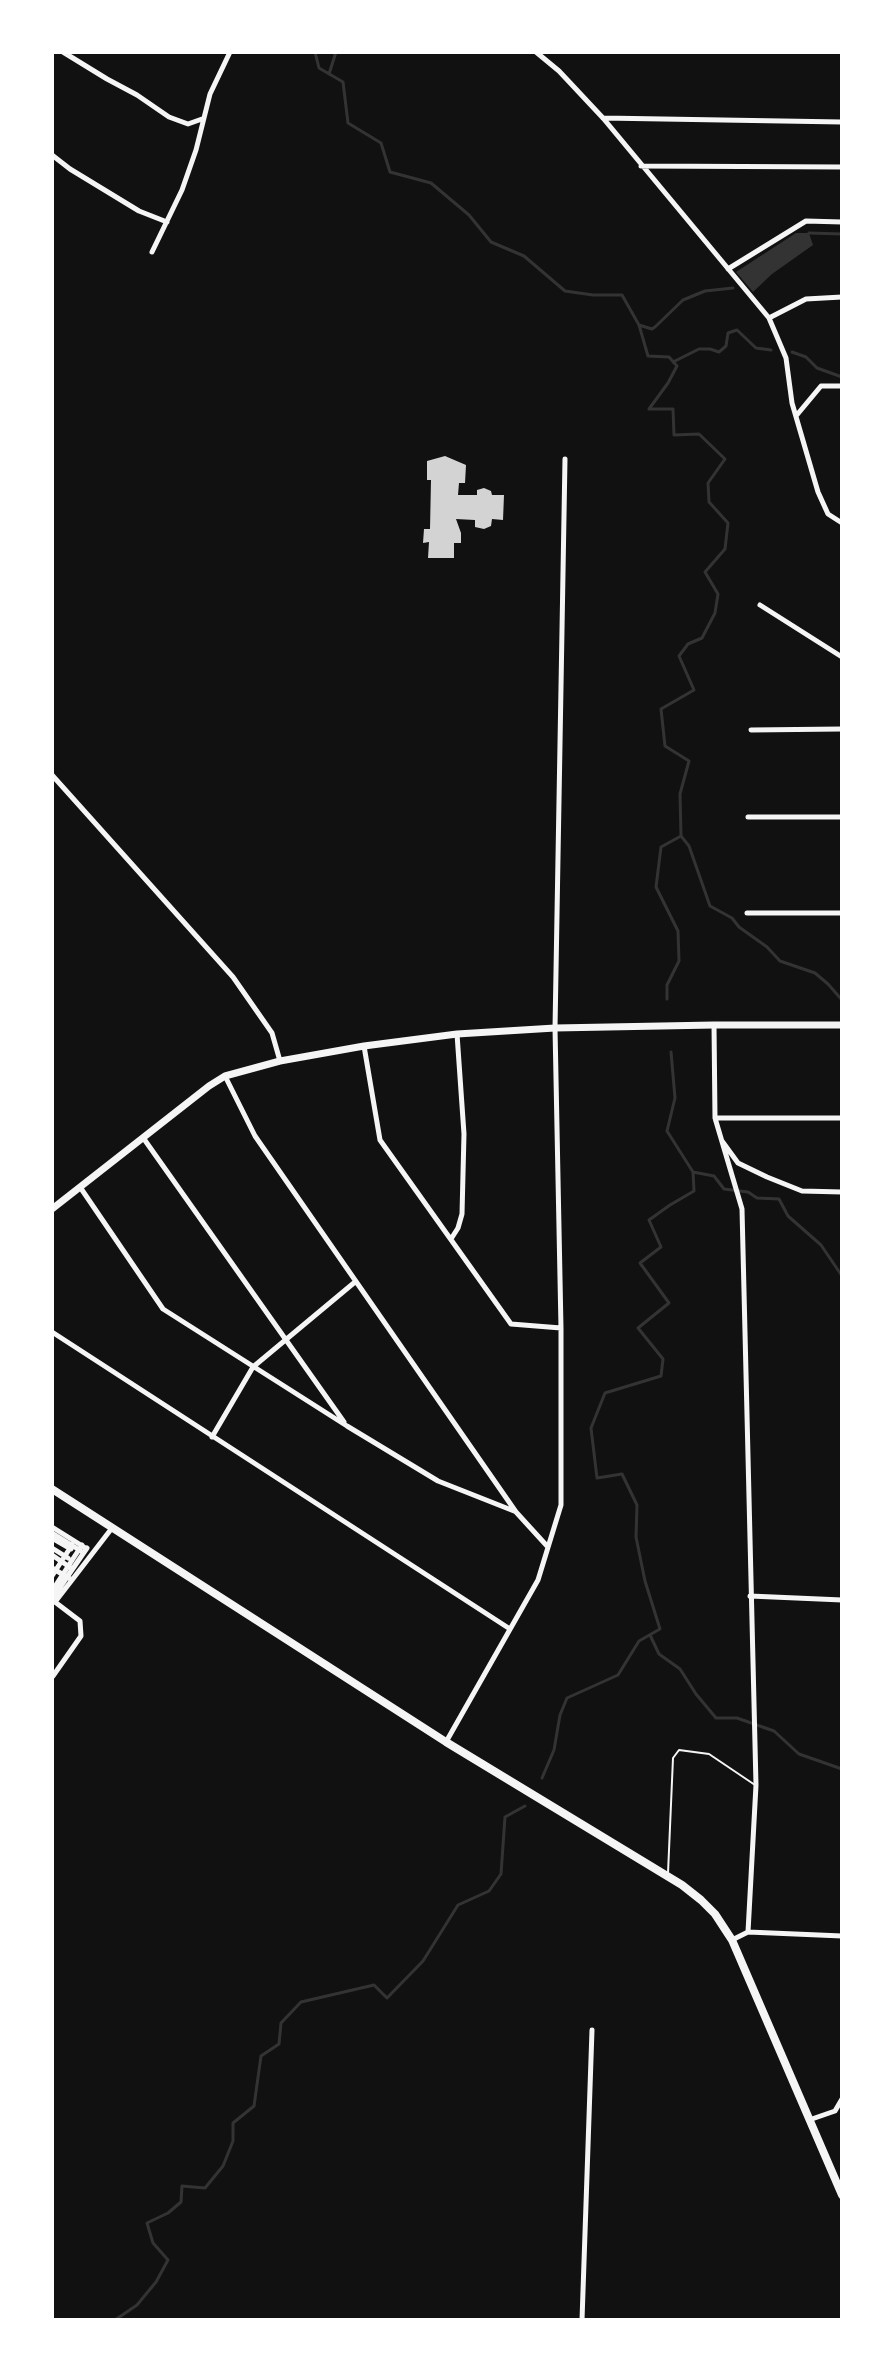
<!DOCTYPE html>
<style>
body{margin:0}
#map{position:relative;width:894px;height:2372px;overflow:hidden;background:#111;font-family:Montserrat,sans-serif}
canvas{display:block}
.frame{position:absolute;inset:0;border:54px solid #fff;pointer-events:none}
</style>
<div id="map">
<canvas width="894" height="2372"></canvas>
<div class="frame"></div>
</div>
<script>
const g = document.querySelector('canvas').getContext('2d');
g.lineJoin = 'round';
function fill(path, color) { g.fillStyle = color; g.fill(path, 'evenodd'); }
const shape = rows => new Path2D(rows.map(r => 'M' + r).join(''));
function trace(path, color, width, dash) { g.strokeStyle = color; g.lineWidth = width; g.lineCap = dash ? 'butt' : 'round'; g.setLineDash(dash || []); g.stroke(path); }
fill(shape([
 [796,233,809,233,813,245,772,274,753,292,736,272]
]), '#333');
trace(shape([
 [315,52,319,68,343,82,348,123,381,143,390,172,431,183,469,215,491,242,524,256,565,291,593,295,622,295,639,325,648,356,669,357,677,366,668,383,649,409,673,409,674,435,699,434,725,459,708,483,709,502,728,523,725,549,705,572,718,594,715,613,702,638,688,644,679,656,694,690,661,709,665,746,689,761,680,794,681,836,661,847,656,887,678,931,679,961,667,985,667,999],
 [329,74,336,52],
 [809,233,842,234],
 [639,325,652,329,655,327,683,300,705,291,733,288],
 [792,352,806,357,817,368,842,377],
 [673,362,699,349,710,349,719,352,726,346,728,333,737,330,756,348,771,350],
 [681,836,689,846,710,906,732,918,739,927,767,947,780,961,815,973,828,984,842,1000],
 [693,1172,714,1176,724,1189,748,1192,757,1198,779,1199,788,1216,821,1245,842,1276],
 [650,1635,659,1654,680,1669,696,1694,716,1718,737,1718,774,1731,799,1754,842,1769],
 [542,1778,554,1750,560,1715,567,1698,618,1675,639,1641,660,1629,645,1581,636,1537,637,1505,622,1474,597,1478,591,1428,605,1393,661,1376,663,1359,638,1328,669,1303,640,1263,661,1247,649,1220,670,1205,694,1191,693,1172,667,1131,675,1098,671,1052],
 [115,2320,137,2305,156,2282,168,2260,153,2243,147,2223,168,2213,181,2202,182,2186,205,2188,223,2166,233,2141,233,2123,254,2106,261,2056,279,2044,281,2023,301,2002,374,1985,387,1998,423,1961,458,1905,489,1891,501,1874,505,1817,525,1806]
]), '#333', 3);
fill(shape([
 [445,456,466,465,465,483,459,483,458,495,477,495,477,490,484,488,491,491,492,495,504,495,503,520,492,519,491,526,484,529,475,527,475,520,456,519,461,533,461,543,454,543,454,558,428,558,429,542,423,543,424,529,430,529,431,480,427,480,427,461]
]), '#d3d3d3');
trace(shape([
 [668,1873,673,1758,679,1750,709,1754,755,1785]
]), '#f5f5f5', 2);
trace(shape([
 [63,52,107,79,137,95,169,117,188,124,202,119],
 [536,52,559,71,603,118,769,318,786,358,792,403,818,492,828,514,842,523],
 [603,118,842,122],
 [52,155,70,169,139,211,167,222],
 [641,166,842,167],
 [152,252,182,190,196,150,210,94,230,52],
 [728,269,806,221,842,222],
 [769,318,806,299,842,297],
 [796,416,821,386,842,386],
 [760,605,842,657],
 [751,730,842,729],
 [52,775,233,977,272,1033,280,1061],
 [748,817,842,817],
 [747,913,842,913],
 [714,1025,715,1118,742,1209,756,1785,748,1932],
 [364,1046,380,1140,511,1324,561,1328],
 [225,1076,255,1136,516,1512,547,1546],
 [715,1118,842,1118],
 [144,1139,344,1422],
 [722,1141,738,1163,767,1177,802,1191,842,1192],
 [80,1187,163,1309,347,1426,438,1481,514,1511],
 [451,1239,458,1228,462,1214,464,1134,457,1034],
 [52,1332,510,1629],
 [212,1437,253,1367,355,1282],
 [52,1527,84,1547],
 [52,1533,81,1551],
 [52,1538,71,1549],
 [52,1548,68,1558],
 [52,1555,71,1568],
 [52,1568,72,1580,112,1528],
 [52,1576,72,1545],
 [52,1591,82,1545],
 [750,1596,842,1600],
 [52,1599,87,1548],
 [55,1602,72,1580],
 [53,1676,81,1636,80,1621,55,1602],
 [446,1742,538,1580,561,1505,561,1328,555,1028,565,459],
 [732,1940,748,1932,842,1936],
 [809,2120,835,2111,842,2099],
 [582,2320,592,2030]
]), '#f5f5f5', 5);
trace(shape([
 [52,1209,209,1086,225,1076,280,1061,364,1046,457,1034,555,1028,714,1025,842,1025]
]), '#f5f5f5', 7);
trace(shape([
 [52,1489,446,1742,682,1885,701,1900,715,1914,732,1940,842,2195]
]), '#f5f5f5', 8);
</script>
